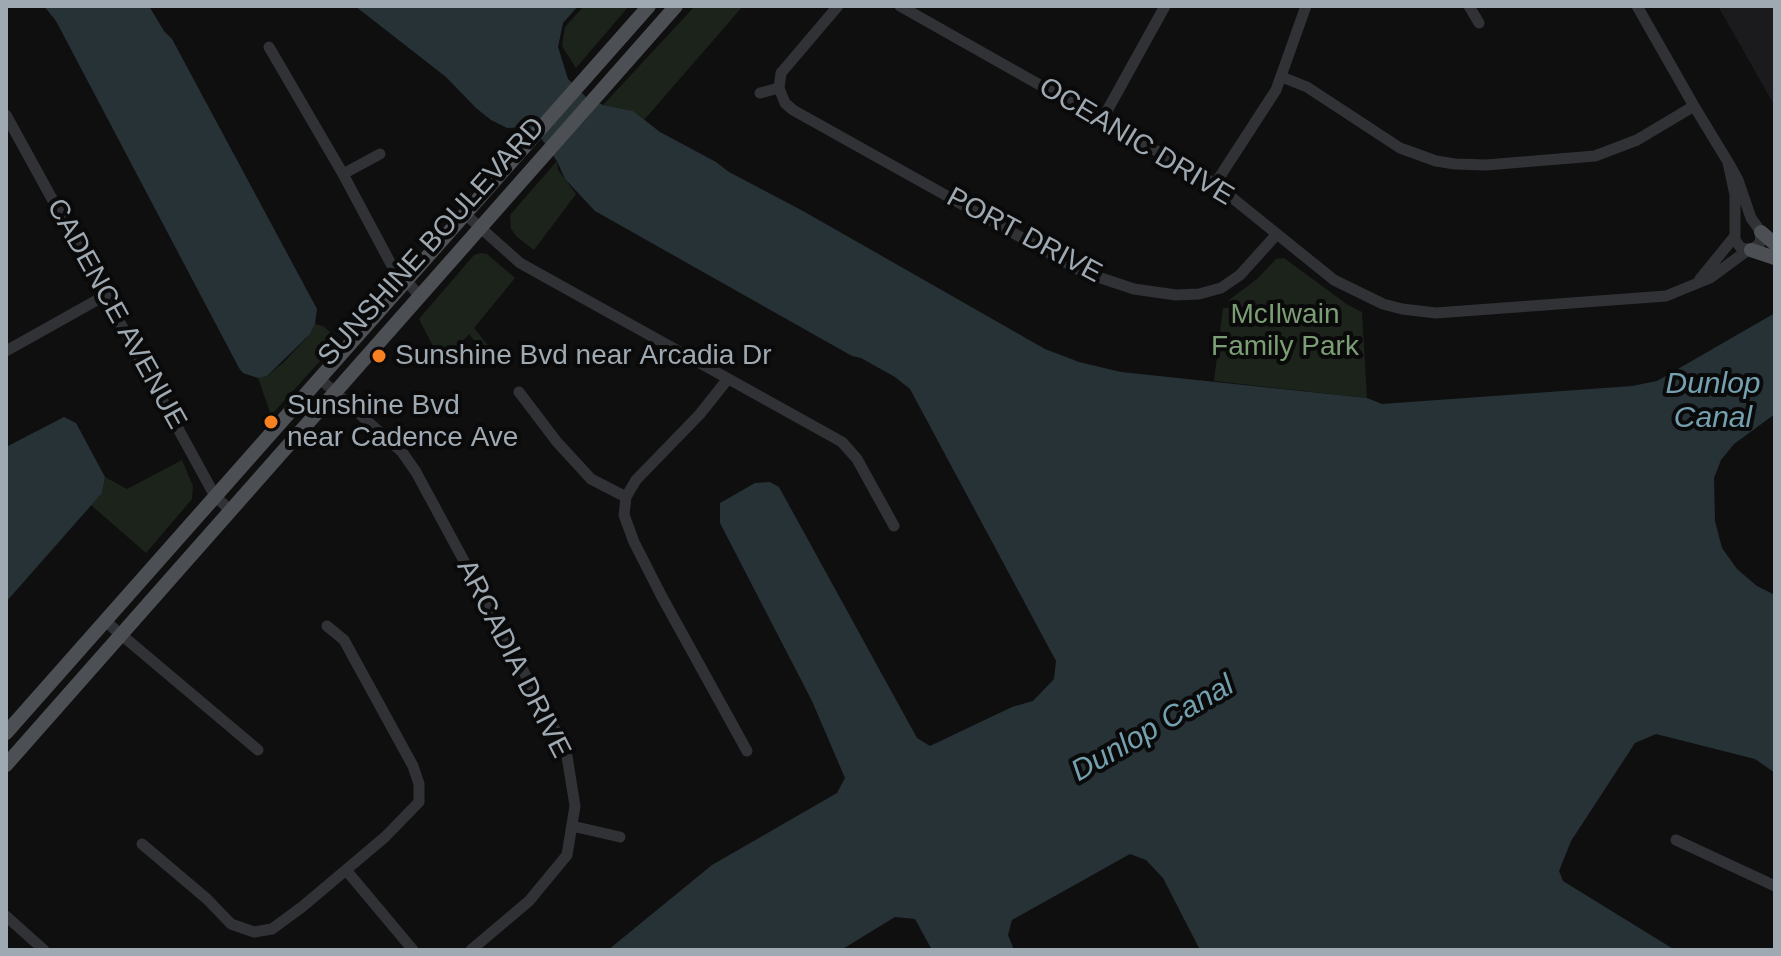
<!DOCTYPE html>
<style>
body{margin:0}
#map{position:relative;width:1781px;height:956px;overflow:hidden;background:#0f0f10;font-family:Arial,sans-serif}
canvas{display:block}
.frame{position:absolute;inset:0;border:8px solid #9fa9b2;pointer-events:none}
</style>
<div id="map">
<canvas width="1781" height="956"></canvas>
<div class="frame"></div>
</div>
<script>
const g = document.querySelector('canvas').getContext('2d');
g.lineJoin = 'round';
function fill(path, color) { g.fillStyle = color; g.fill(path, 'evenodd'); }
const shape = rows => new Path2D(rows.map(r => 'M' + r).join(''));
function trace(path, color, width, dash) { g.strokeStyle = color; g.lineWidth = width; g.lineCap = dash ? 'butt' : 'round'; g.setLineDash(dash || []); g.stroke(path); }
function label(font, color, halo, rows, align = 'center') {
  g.font = font + ' Arial,sans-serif'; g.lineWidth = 8; g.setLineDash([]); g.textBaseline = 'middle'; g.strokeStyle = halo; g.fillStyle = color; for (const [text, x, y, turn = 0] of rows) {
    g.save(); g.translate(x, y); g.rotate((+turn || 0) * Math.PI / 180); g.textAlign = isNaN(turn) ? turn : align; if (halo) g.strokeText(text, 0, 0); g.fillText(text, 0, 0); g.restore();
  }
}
fill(shape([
 [1718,6,1775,6,1775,106,1769,96]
]), '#1b1b1d');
fill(shape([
 [584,6,629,6,576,68,562,46,565,27],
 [695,6,743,6,644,120,633,111,603,105],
 [557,161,558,170,576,194,534,250,517,237,511,229,510,215],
 [481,253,487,254,515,278,474,328,502,363,496,368,469,334,442,364,419,319,474,255],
 [1284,258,1348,305,1362,312,1367,398,1214,381,1223,308,1228,308,1229,300,1257,279,1276,259],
 [315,324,323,326,339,340,274,412,270,412,258,378,267,376,284,362,310,334],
 [182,460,193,486,192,499,146,553,91,505,102,493,105,477,127,489]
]), '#1c231b');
fill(shape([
 [44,6,149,6,164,31,172,39,317,309,315,324,310,334,267,376,258,378,243,373,239,368,56,21],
 [355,6,578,6,563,23,558,47,568,79,586,97,603,105,633,111,660,132,716,162,729,172,803,211,1045,349,1079,362,1121,372,1367,398,1382,404,1632,386,1657,381,1775,313,1775,414,1734,444,1721,460,1714,478,1715,521,1722,548,1737,569,1757,586,1775,595,1775,773,1755,759,1656,734,1635,743,1571,841,1559,871,1563,881,1675,950,1200,950,1163,878,1146,860,1130,854,1012,920,1008,935,1014,950,932,950,915,919,895,917,841,950,608,950,712,865,837,793,845,778,812,701,720,523,720,503,755,483,770,482,779,487,917,738,930,746,1012,707,1033,701,1054,679,1056,661,910,389,895,377,861,358,852,356,595,211,565,179,557,161,541,138,525,127,507,128,491,120,476,108,446,77],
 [64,417,76,423,105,477,102,493,6,602,6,447]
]), '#273236');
trace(shape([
 [838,6,781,73,779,88,785,103,793,110,1083,272,1134,289,1176,295,1199,294,1221,288,1240,275,1277,234],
 [900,6,1215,184,1334,280,1383,304,1402,309,1436,313,1666,296,1710,278,1748,250],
 [1469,6,1479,23],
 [1637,6,1694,106,1728,162,1738,180,1751,218,1761,232,1760,243,1751,250,1741,248,1735,240,1735,195,1728,162],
 [269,47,343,174,391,264,419,295],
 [1282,77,1307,87,1400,148,1436,161,1455,164,1486,165,1595,156,1637,140,1694,106],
 [760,93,779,88],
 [6,115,215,496,230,510],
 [1102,120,1165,6],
 [343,174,380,154],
 [1215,184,1276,90,1306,6],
 [465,214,520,263,842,442,857,459,894,526],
 [1700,279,1735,236],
 [6,351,106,295],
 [319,378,402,452,416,472,566,750,575,806,567,855,529,901,471,950],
 [727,380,700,414,636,480,626,497,624,515,634,542,662,597,747,751],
 [519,392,557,442,591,479,626,497],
 [105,621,258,750],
 [572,826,620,837],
 [1676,840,1775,886],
 [142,844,207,899,231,924,254,932,272,929,302,907,385,837,419,802,419,784,413,766,344,640,327,626],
 [346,870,413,950],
 [6,916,44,950]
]), '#303235', 11);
trace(shape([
 [1761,232,1775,244],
 [1751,250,1775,258],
 [6,733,649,6],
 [6,765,676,6]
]), '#4c4f54', 14);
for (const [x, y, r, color] of [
 [379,356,8,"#f78020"],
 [271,422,8,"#f78020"]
]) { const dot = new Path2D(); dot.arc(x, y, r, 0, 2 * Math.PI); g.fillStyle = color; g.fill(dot); trace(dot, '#0a0a0b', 3); }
label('28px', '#9fa9b2', '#0a0a0b', [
 ["OCEANIC DRIVE",1136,142,31],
 ["PORT DRIVE",1024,236,28],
 ["SUNSHINE BOULEVARD",432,242,-48],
 ["CADENCE AVENUE",116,314,61],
 ["ARCADIA DRIVE",513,659,63]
]);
label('28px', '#7c9e75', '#0a0a0b', [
 ["McIlwain",1285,315],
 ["Family Park",1285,347]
]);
label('28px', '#9fa9b2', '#0a0a0b', [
 ["Sunshine Bvd near Arcadia Dr",395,356],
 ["Sunshine Bvd",287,406],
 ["near Cadence Ave",287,438]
], 'left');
label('italic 30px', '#74a0af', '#0a0a0b', [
 ["Dunlop",1713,385],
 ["Canal",1713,419],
 ["Dunlop Canal",1153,729,-30]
]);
</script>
